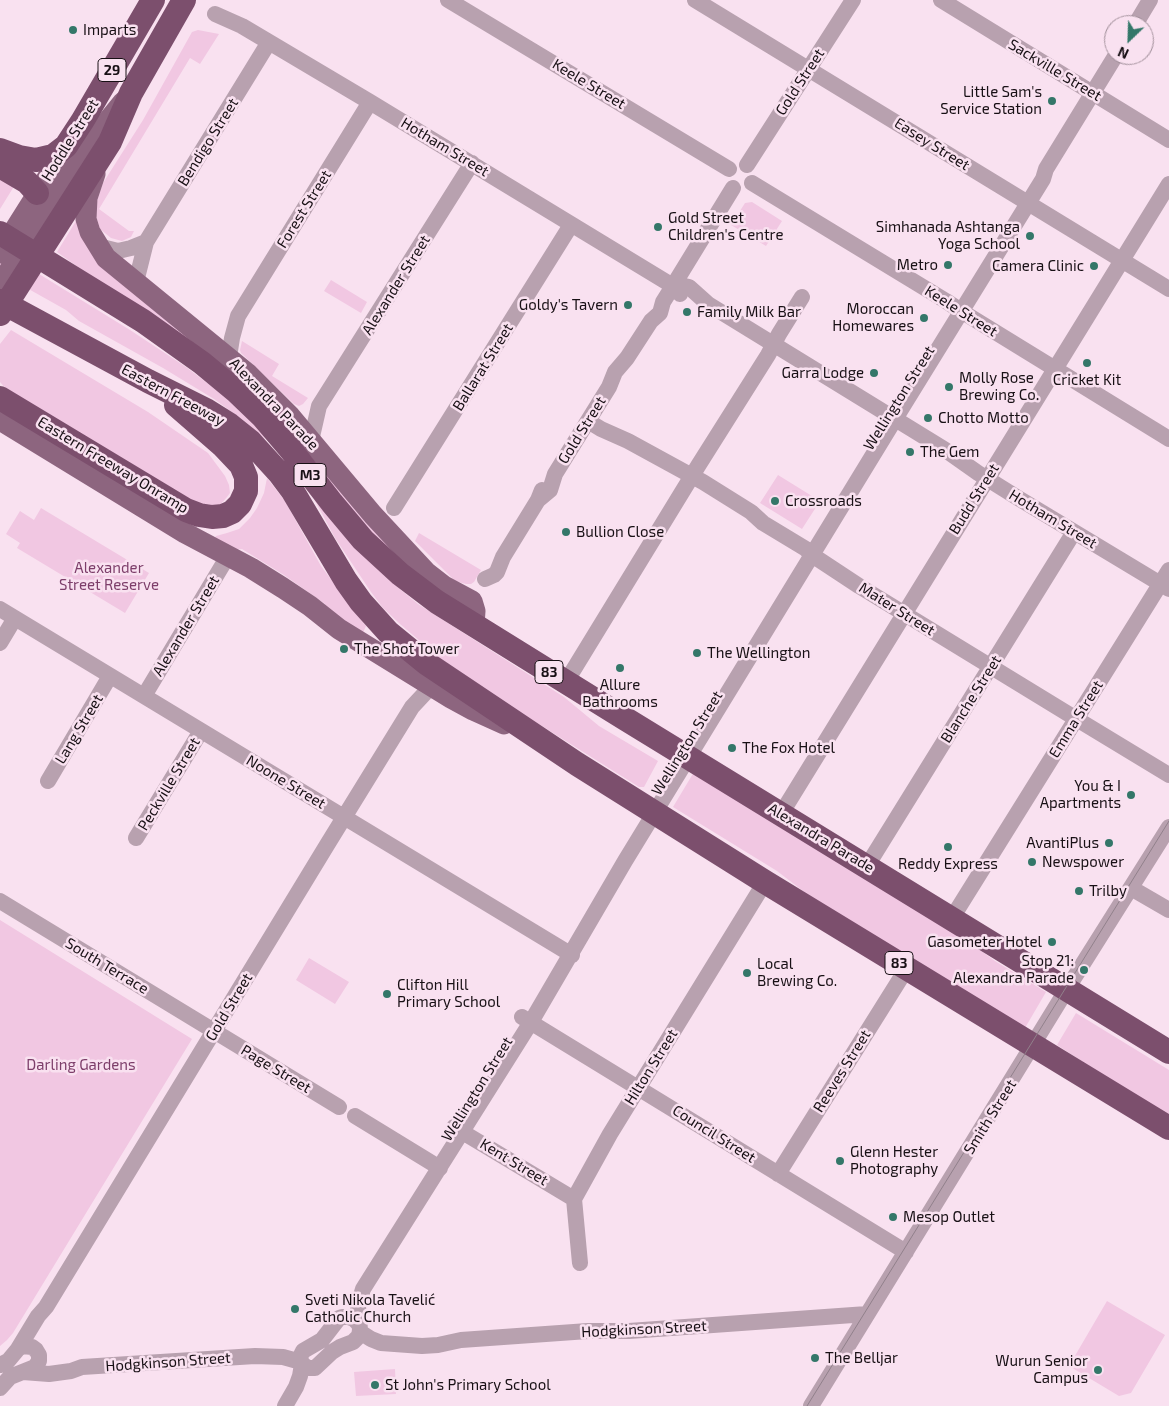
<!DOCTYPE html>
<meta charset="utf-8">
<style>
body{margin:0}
#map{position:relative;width:1169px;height:1406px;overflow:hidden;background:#f9e1f0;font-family:"Exo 2",sans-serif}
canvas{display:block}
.north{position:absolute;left:1104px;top:15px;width:50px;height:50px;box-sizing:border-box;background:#f9e1f0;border:1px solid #9f8d98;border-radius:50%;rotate:204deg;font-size:14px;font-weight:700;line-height:20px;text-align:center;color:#181015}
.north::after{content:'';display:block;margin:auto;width:18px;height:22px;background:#347769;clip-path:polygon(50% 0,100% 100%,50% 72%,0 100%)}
</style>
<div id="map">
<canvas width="1169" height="1406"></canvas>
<div class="north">N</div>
</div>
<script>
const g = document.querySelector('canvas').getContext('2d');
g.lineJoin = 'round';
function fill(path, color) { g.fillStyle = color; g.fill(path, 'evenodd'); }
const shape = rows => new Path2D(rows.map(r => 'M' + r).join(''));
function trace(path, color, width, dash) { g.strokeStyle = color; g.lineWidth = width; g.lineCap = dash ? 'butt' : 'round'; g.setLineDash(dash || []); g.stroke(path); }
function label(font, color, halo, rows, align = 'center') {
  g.font = font + ' "Exo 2",sans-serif'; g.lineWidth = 5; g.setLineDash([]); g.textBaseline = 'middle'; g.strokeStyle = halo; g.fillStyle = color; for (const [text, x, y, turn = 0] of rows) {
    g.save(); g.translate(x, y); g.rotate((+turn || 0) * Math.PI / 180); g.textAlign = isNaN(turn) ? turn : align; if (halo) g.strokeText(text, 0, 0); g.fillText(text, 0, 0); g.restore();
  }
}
fill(shape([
 [198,30,219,34,200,64,190,58,99,209,129,231,134,231,131,237,122,241,111,238,100,229,96,216,97,201,103,183,143,120,192,32],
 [0,176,13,182,13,188,0,209],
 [752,202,782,221,766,246,731,225,745,203],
 [76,221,209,346,391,544,392,556,179,332,82,270,57,252],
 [0,250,130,330,186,367,227,398,263,433,265,439,243,420,214,399,163,368,79,321,66,310,0,273],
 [331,280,367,302,361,313,324,291],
 [11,330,148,412,208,453,225,476,229,485,230,493,227,497,221,504,217,507,201,507,9,392,0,382,0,344],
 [242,341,279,364,272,376,308,398,303,404,299,406,294,404,241,353,240,350],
 [778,475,820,501,802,529,760,503],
 [267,478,285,501,321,566,366,626,361,637,326,613,325,604,284,575,242,549,231,550,212,543,216,536,227,533,239,529,250,518,257,508,264,493],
 [314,499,401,590,418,604,564,697,599,726,658,761,644,787,639,787,518,711,441,659,400,624,383,608,371,592,335,538],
 [41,508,149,573,125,613,17,548,20,543,6,534,20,511,34,520],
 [419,533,481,570,474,582,471,584,466,584,455,581,415,541],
 [694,772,962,937,995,961,1046,992,1025,1028,807,894,777,871,673,807],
 [0,920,192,1039,13,1333,7,1340,0,1346],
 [309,958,349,982,335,1004,296,980],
 [1076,1013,1169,1070,1169,1118,1057,1045],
 [1107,1301,1165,1335,1131,1393,1119,1396,1069,1366],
 [395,1369,396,1394,356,1396,354,1372]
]), '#f1c7e2');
trace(shape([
 [448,0,729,169],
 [695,0,1169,289],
 [941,0,1169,140],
 [215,14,242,26,370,102,673,286,680,294],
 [1135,25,1150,0],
 [747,165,853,0],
 [752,183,946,301,961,311,1169,439],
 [98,246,118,251,131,248,146,242],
 [136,282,146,242,269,42],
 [673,286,680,285,689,287,708,304,944,449,978,473,1018,498,1169,589],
 [229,357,232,338,238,316,370,102],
 [588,421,601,429,628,441,703,482,751,512,763,523,806,549,812,555,859,586,1070,715,1169,775],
 [311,441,319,406,472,163],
 [538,500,550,490,555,474,609,387,615,372,627,358,651,321,660,313,663,302,673,286,733,188],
 [394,508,571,225],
 [485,579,494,575,497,572,503,557,538,500,542,490],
 [0,609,572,955],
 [0,643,15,618],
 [566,682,698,466,768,355,779,334,802,297],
 [144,696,228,556],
 [48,781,110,676],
 [781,814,1169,184],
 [136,838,201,731],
 [867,866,1074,532],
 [1131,888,1169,910],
 [0,901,339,1107],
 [952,918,1169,570],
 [522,1017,906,1252],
 [355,1116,440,1168],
 [454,1127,574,1199],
 [778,1174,907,968],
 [580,1263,574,1199,610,1134,765,882],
 [359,1324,354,1319,348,1317,342,1317,339,1318,322,1340,303,1351,300,1357,302,1364,308,1368,315,1368,332,1352,340,1347,353,1342,359,1336,360,1330,358,1306,363,1289,531,1022,625,861,895,419,1043,179,1046,169,1116,55],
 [360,1332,371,1339,381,1343,422,1346,438,1345,461,1340,588,1331,629,1331,867,1314],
 [18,1349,38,1316,46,1307,327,845,412,707,426,692,435,688],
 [0,1365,8,1361,18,1349,23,1346,32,1347,36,1350,39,1355,39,1361,35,1367,10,1377,0,1388],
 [23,1372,49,1374,71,1371,82,1367,255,1356,283,1357,301,1362],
 [285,1406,296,1387,300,1376,302,1364],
 [811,1406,1067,989,1169,827]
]), '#b8a1af', 16);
trace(shape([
 [95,174,87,198,86,219,90,232,106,258,248,374,290,416,373,515,426,572,444,586,472,601,475,611,474,625],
 [0,253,68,145],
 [0,285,97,134,123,102],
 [0,420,185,533,251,568,283,588,310,606,339,629,451,698,473,710,504,724]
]), '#8d657f', 21);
trace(shape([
 [0,150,19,157,36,160,53,156,66,146,83,120,153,0],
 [0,166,27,182,37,193],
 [0,233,143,321,202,363,237,392,262,416,291,450,332,503,363,540,400,574,437,602,624,718,1169,1052],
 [0,301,148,381,206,410,230,425,250,441,280,474,292,490,346,581,361,602,388,632,426,663,577,764,765,882,1169,1128],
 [0,314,110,142,131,93,184,0],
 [0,398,186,510,199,515,212,517,223,516,232,512,240,504,246,491,246,477,241,465,223,446,176,405]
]), '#7c4f6d', 24);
trace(shape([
 [807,1406,1169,821]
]), '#91808b', 1);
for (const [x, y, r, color] of [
 [73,30,5,"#347769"],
 [1052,101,5,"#347769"],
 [658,227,5,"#347769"],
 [1030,236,5,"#347769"],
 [948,265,5,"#347769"],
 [1094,266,5,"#347769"],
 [628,305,5,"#347769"],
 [687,312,5,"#347769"],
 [924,318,5,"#347769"],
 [1087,363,5,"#347769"],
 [874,373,5,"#347769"],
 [949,387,5,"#347769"],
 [928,418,5,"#347769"],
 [910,452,5,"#347769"],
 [775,501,5,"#347769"],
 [566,532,5,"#347769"],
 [344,649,5,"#347769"],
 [697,653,5,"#347769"],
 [620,668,5,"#347769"],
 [732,748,5,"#347769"],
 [1131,795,5,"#347769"],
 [1109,843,5,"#347769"],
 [948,847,5,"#347769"],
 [1032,862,5,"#347769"],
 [1079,891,5,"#347769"],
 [1052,942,5,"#347769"],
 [1084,970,5,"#347769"],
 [747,973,5,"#347769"],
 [387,994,5,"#347769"],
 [840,1161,5,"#347769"],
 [893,1217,5,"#347769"],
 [295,1309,5,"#347769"],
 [815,1358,5,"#347769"],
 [1098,1370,5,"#347769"],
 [375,1385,5,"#347769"]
]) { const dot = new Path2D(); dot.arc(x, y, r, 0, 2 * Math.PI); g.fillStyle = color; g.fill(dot); trace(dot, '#f9e1f0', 2); }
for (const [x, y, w] of [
 [112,70,28],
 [310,475,32],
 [549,672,28],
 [899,963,28]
]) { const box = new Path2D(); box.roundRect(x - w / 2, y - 11.5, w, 23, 4); g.fillStyle = '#f9e1f0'; g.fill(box); trace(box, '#181015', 1); }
label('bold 14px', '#181015', null, [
 ["29",112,70],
 ["M3",310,475],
 ["83",549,672],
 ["83",899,963]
]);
label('15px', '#181015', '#f9e1f0', [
 ["Imparts",83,30],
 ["Little Sam's",1042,92,"right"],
 ["Service Station",1042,109,"right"],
 ["Gold Street",668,218],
 ["Children's Centre",668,235],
 ["Simhanada Ashtanga",1020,227,"right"],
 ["Yoga School",1020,244,"right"],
 ["Metro",938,265,"right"],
 ["Camera Clinic",1084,266,"right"],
 ["Goldy's Tavern",618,305,"right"],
 ["Moroccan",914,309,"right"],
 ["Homewares",914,326,"right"],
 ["Family Milk Bar",697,312],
 ["Garra Lodge",864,373,"right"],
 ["Molly Rose",959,378],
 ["Brewing Co.",959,395],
 ["Cricket Kit",1087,380,"center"],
 ["Chotto Motto",938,418],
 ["The Gem",920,452],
 ["Crossroads",785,501],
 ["Bullion Close",576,532],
 ["The Shot Tower",354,649],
 ["The Wellington",707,653],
 ["Allure",620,685,"center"],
 ["Bathrooms",620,702,"center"],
 ["The Fox Hotel",742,748],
 ["You & I",1121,786,"right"],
 ["Apartments",1121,803,"right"],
 ["AvantiPlus",1099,843,"right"],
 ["Newspower",1042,862],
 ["Reddy Express",948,864,"center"],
 ["Trilby",1089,891],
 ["Gasometer Hotel",1042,942,"right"],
 ["Stop 21:",1074,961,"right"],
 ["Alexandra Parade",1074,978,"right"],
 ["Local",757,964],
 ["Brewing Co.",757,981],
 ["Clifton Hill",397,985],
 ["Primary School",397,1002],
 ["Glenn Hester",850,1152],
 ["Photography",850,1169],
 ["Mesop Outlet",903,1217],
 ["Sveti Nikola Tavelić",305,1300],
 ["Catholic Church",305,1317],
 ["The Belljar",825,1358],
 ["Wurun Senior",1088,1361,"right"],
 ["Campus",1088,1378,"right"],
 ["St John's Primary School",385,1385]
], 'left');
label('15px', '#181015', '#f9e1f0', [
 ["Sackville Street",1055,70,31],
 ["Gold Street",800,82,-57],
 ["Keele Street",589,84,31],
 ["Hoddle Street",70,140,-58],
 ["Bendigo Street",208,142,-58],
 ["Easey Street",932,144,32],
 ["Hotham Street",445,147,31],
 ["Forest Street",304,209,-58],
 ["Alexander Street",396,285,-58],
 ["Keele Street",961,311,32],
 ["Ballarat Street",483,367,-58],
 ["Eastern Freeway",173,395,28],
 ["Wellington Street",899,398,-58],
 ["Alexandra Parade",274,404,46],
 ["Gold Street",582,430,-58],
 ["Eastern Freeway Onramp",113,465,31],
 ["Budd Street",974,499,-58],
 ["Hotham Street",1053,519,31],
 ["Mater Street",897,609,32],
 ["Alexander Street",186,626,-59],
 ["Blanche Street",971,699,-58],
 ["Emma Street",1076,719,-58],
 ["Lang Street",79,729,-59],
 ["Wellington Street",687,743,-58],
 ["Noone Street",286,782,31],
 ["Peckville Street",169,784,-59],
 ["Alexandra Parade",821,838,31],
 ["South Terrace",107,966,31],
 ["Gold Street",229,1007,-59],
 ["Hilton Street",651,1067,-58],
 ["Page Street",276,1069,31],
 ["Reeves Street",842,1071,-58],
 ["Wellington Street",477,1089,-58],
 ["Smith Street",990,1117,-58],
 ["Council Street",714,1134,32],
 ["Kent Street",514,1162,31],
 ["Hodgkinson Street",644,1329,-3],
 ["Hodgkinson Street",168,1362,-4]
]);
label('15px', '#7d3e6a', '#f9e1f0', [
 ["Alexander",109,568],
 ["Street Reserve",109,585],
 ["Darling Gardens",81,1065]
]);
</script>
